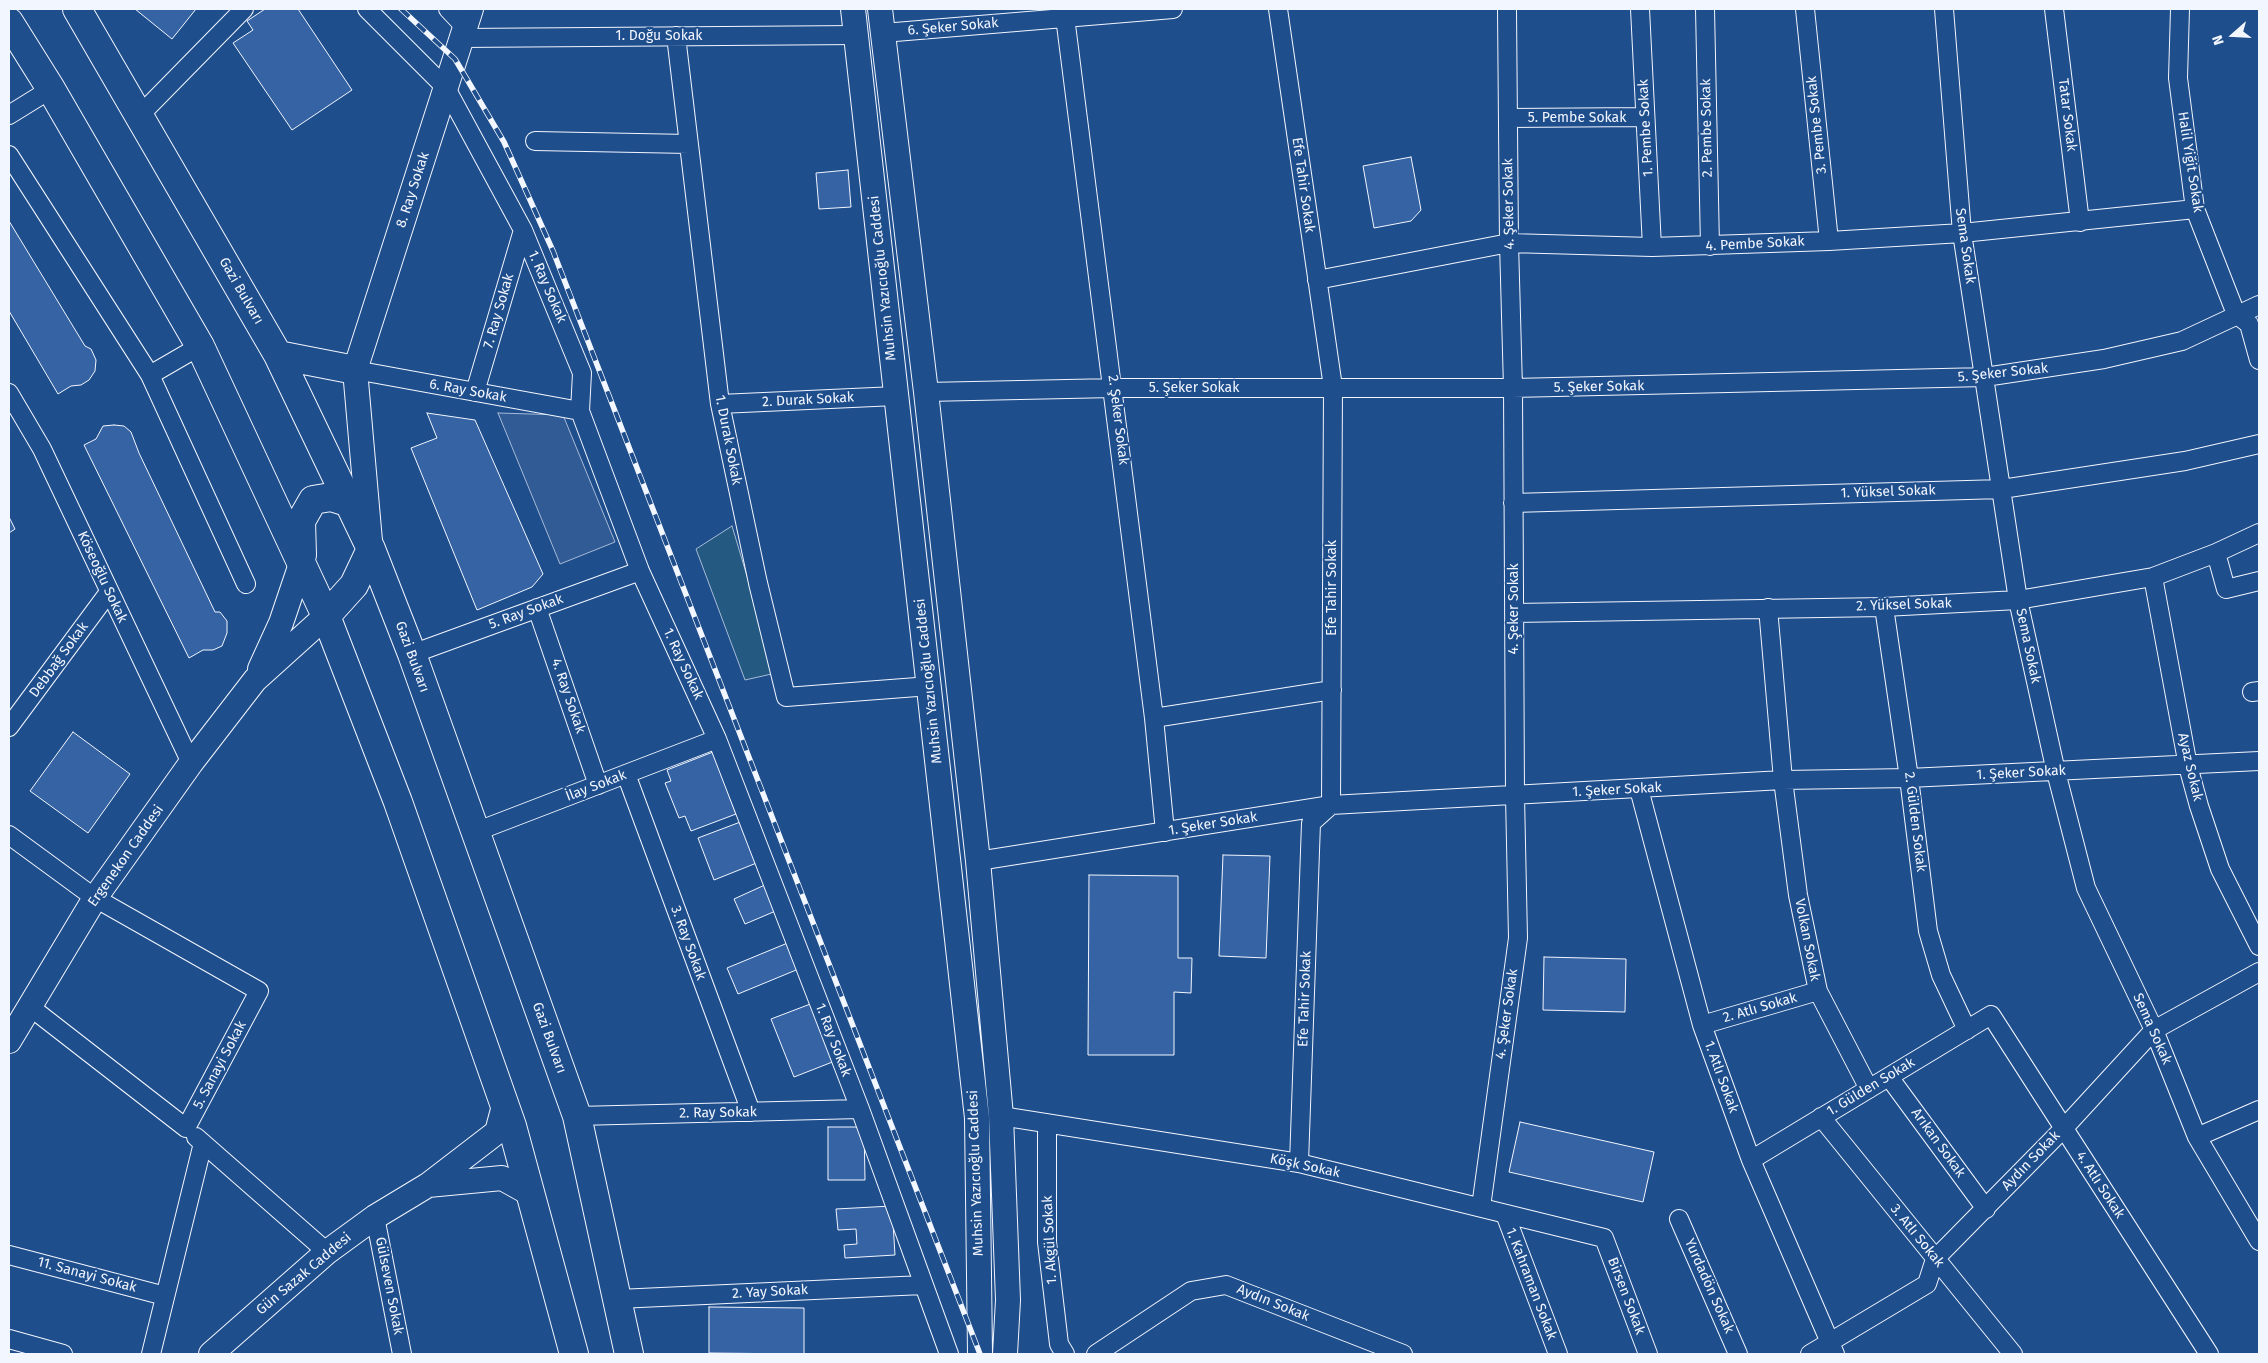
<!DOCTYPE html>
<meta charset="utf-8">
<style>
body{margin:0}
#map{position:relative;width:2268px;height:1363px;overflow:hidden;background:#1f4e8c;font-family:"Fira Sans",sans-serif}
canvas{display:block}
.frame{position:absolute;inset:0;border:10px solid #f2f6ff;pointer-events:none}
.north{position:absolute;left:2208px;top:10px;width:50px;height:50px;-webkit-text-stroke:4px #1f4e8c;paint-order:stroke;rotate:251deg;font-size:14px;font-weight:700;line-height:20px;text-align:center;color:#f2f6ff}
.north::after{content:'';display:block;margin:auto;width:18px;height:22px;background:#f2f6ff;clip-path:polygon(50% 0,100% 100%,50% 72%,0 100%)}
</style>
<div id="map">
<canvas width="2268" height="1363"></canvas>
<div class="frame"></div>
<div class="north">N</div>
</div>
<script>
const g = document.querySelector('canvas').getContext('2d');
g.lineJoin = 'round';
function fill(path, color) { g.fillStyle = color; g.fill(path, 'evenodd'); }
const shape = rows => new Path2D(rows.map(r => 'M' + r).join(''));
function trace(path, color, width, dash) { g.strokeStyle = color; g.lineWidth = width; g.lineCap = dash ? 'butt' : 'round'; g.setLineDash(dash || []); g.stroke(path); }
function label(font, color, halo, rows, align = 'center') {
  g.font = font + ' "Fira Sans",sans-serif'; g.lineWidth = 4; g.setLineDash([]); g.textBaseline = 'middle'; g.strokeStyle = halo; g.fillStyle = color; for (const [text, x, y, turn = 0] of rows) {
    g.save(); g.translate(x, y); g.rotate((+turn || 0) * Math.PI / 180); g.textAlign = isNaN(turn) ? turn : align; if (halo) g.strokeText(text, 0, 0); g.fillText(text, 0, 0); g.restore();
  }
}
const green = shape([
 [732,526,776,673,745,680,696,549,732,526]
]);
fill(green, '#245a82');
trace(green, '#a8bbd7', 1);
const parking = shape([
 [498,413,563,415,615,542,560,564,498,413]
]);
fill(parking, '#305b95');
trace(parking, '#a8bbd7', 1);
const building = shape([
 [135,9,196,9,172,39,135,9],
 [265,9,298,9,352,90,292,130,233,43,253,30,247,21,265,9],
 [1411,157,1421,210,1411,221,1374,228,1363,166,1411,157],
 [848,170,851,207,819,209,816,173,848,170],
 [9,221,85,346,91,349,96,360,95,371,89,380,81,385,71,386,58,394,9,311,9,221],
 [427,413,475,420,543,574,532,587,477,610,411,448,437,438,427,413],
 [114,425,124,426,131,432,139,453,215,612,220,612,227,621,227,633,222,646,213,650,203,650,189,658,84,445,96,439,103,426,114,425],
 [9,517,15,529,9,533,9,517],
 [73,732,130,774,88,833,30,791,73,732],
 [713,752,736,814,691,831,685,816,679,818,665,783,671,781,667,770,713,752],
 [743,821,759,862,714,880,698,838,743,821],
 [1223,855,1270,856,1266,958,1219,956,1223,855],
 [1089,875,1178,876,1178,958,1192,958,1191,993,1174,992,1174,1055,1088,1055,1089,875],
 [767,884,778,910,745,924,734,899,767,884],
 [790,942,801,968,738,994,727,968,790,942],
 [1544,957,1626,959,1625,1012,1543,1010,1544,957],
 [813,1003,835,1061,794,1077,771,1019,813,1003],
 [1520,1122,1654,1152,1643,1202,1509,1172,1520,1122],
 [828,1127,864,1127,865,1180,828,1180,828,1127],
 [892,1206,895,1255,845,1258,844,1245,857,1244,856,1229,838,1230,836,1209,892,1206],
 [709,1307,804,1308,804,1354,709,1353,709,1307]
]);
fill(building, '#3563a3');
trace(building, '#f2f6ff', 1);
const street = shape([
 [367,9,446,88,523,230,582,373,580,411,640,571,717,739,860,1109,949,1354],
 [448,9,465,27],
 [1064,9,1154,718,1165,832],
 [1278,9,1333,387,1331,805,1311,823,1299,1163],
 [1640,9,1652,247],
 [1705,9,1710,246],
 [1805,9,1829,241],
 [1944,9,1962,233,2018,600,2056,772,2086,888,2154,1030,2197,1137,2259,1241],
 [2054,9,2080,222],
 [2180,9,2178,78,2195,209,2236,314,2249,324,2259,360],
 [883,33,1173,9],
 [676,36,720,404,758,583,786,697,930,686],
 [461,38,856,35],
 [9,115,51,89],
 [140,115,244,9],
 [1508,118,1645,117],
 [535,141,689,144],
 [9,155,150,375,246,584],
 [1317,280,1509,243,1652,247,1829,241,1962,233,2195,209],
 [355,370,580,411],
 [150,375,200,346],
 [475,392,523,230],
 [926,392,1114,388,1513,388,1985,377,2104,359,2182,341,2259,305],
 [9,393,42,449,191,763],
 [720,404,896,396],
 [1513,503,2002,489,2185,461,2259,444],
 [2216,553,2259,533],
 [2153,577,2188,766,2199,806,2220,869,2259,946],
 [1884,607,1909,778,1928,931,1941,975,1967,1030],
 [537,608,598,785],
 [1768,608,1783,780,1798,895,1818,991,1869,1089],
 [1514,613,1884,607,2018,600,2153,577,2216,553,2226,589,2259,581],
 [412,654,640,571],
 [2252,692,2259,691],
 [1154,718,1332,690],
 [9,727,109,592],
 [626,774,751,1112],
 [1639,789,1702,1025,1751,1160,1835,1354],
 [475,832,717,739],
 [9,835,95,898,259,991,186,1128,29,1006],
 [978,861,1331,805,1783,780,1909,778,2259,761],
 [1702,1025,1818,991],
 [1889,1077,1986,1209],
 [577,1116,860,1109],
 [1001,1116,1299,1163,1604,1238,1648,1354],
 [1821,1117,2013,1354],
 [1047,1123,1047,1242,1059,1344,1065,1354],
 [196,1137,327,1252],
 [2197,1137,2259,1110],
 [1751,1160,1991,1015,2209,1354],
 [1481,1207,1518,938,1515,796,1513,388,1509,243,1507,9],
 [1505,1214,1558,1354],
 [375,1217,402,1354],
 [1679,1219,1738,1354],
 [9,1255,165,1296],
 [618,1299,923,1285],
 [9,1339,63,1354],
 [151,1354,203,1143],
 [1096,1354,1191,1291,1226,1285,1403,1354],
 [1810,1354,1927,1284,1935,1259,2064,1128,2154,1030,2259,972]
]);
const secondary = shape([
 [853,9,977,1118,980,1354],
 [880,9,926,392,978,861,1001,1116,1008,1300,1005,1354],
 [370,541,355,370,471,9],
 [260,669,281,623,302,561],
 [9,1041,95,898,191,763,255,680,326,616],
 [428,1185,502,1178,529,1193],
 [211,1354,327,1252,375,1217,428,1185,497,1132,504,1106]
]);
const highway = shape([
 [77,9,278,355,371,549,412,654,577,1116,629,1354],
 [9,22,51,89,200,346,326,616,398,802,512,1126,574,1354],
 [278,355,355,370],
 [302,555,301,521,313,500,331,497,350,503],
 [326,616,354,585,371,549]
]);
trace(street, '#f2f6ff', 20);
trace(secondary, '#f2f6ff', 26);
trace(highway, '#f2f6ff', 30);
trace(street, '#1f4e8c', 18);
trace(secondary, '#1f4e8c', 24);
trace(highway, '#1f4e8c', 28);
const rail = shape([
 [401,9,455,59,504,142,553,251,980,1354]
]);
trace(rail, '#f2f6ff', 5.5);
trace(rail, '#1f4e8c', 4, [11]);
label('14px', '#f2f6ff', '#1f4e8c', [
 ["6. Şeker Sokak",953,27,-5],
 ["1. Doğu Sokak",659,36],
 ["Tatar Sokak",2067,115,83],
 ["5. Pembe Sokak",1577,118],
 ["3. Pembe Sokak",1817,125,-96],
 ["1. Pembe Sokak",1646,128,-93],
 ["2. Pembe Sokak",1707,128,-91],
 ["Halil Yiğit Sokak",2190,162,81],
 ["Efe Tahir Sokak",1303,185,82],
 ["8. Ray Sokak",413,190,-72],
 ["4. Şeker Sokak",1509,204,-91],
 ["4. Pembe Sokak",1755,244,-3],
 ["Sema Sokak",1965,246,82],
 ["Muhsin Yazıcıoğlu Caddesi",883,278,-96],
 ["1. Ray Sokak",547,287,67],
 ["Gazi Bulvarı",241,291,60],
 ["7. Ray Sokak",499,311,-74],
 ["5. Şeker Sokak",2003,373,-6],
 ["5. Şeker Sokak",1599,387,-1],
 ["5. Şeker Sokak",1194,388],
 ["6. Ray Sokak",468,391,10],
 ["2. Durak Sokak",808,400,-3],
 ["2. Şeker Sokak",1118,420,83],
 ["1. Durak Sokak",728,440,79],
 ["1. Yüksel Sokak",1888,492,-2],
 ["Köseoğlu Sokak",102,577,65],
 ["Efe Tahir Sokak",1332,588,-90],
 ["2. Yüksel Sokak",1904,605,-2],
 ["4. Şeker Sokak",1514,609,-90],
 ["5. Ray Sokak",526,612,-20],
 ["Sema Sokak",2028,646,78],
 ["Gazi Bulvarı",412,657,70],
 ["Debbağ Sokak",59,660,-54],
 ["1. Ray Sokak",683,664,65],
 ["Muhsin Yazıcıoğlu Caddesi",929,681,-96],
 ["4. Ray Sokak",568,696,71],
 ["Ayaz Sokak",2190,767,77],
 ["1. Şeker Sokak",2021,773,-3],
 ["İlay Sokak",596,786,-21],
 ["1. Şeker Sokak",1617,790,-3],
 ["2. Gülden Sokak",1915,822,83],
 ["1. Şeker Sokak",1213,824,-9],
 ["Ergenekon Caddesi",126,856,-55],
 ["Volkan Sokak",1807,940,79],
 ["3. Ray Sokak",688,943,70],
 ["Efe Tahir Sokak",1305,999,-88],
 ["2. Atlı Sokak",1760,1008,-16],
 ["4. Şeker Sokak",1507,1014,-82],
 ["Sema Sokak",2152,1029,66],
 ["Gazi Bulvarı",549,1038,70],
 ["1. Ray Sokak",833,1040,69],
 ["5. Sanayi Sokak",220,1065,-62],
 ["1. Atlı Sokak",1721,1077,70],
 ["1. Gülden Sokak",1871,1087,-31],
 ["2. Ray Sokak",718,1113,-1],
 ["Arıkan Sokak",1938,1143,54],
 ["Aydın Sokak",2031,1161,-46],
 ["Köşk Sokak",1305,1166,12],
 ["Muhsin Yazıcıoğlu Caddesi",976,1173,-92],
 ["4. Atlı Sokak",2100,1185,57],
 ["3. Atlı Sokak",1917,1236,51],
 ["1. Akgül Sokak",1050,1240,-93],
 ["Gün Sazak Caddesi",304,1274,-40],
 ["11. Sanayi Sokak",87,1275,15],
 ["1. Kahraman Sokak",1531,1284,69],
 ["Gülseven Sokak",389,1286,79],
 ["Yurdadön Sokak",1709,1286,66],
 ["2. Yay Sokak",770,1292,-3],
 ["Birsen Sokak",1626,1296,69],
 ["Aydın Sokak",1273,1303,22]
]);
</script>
